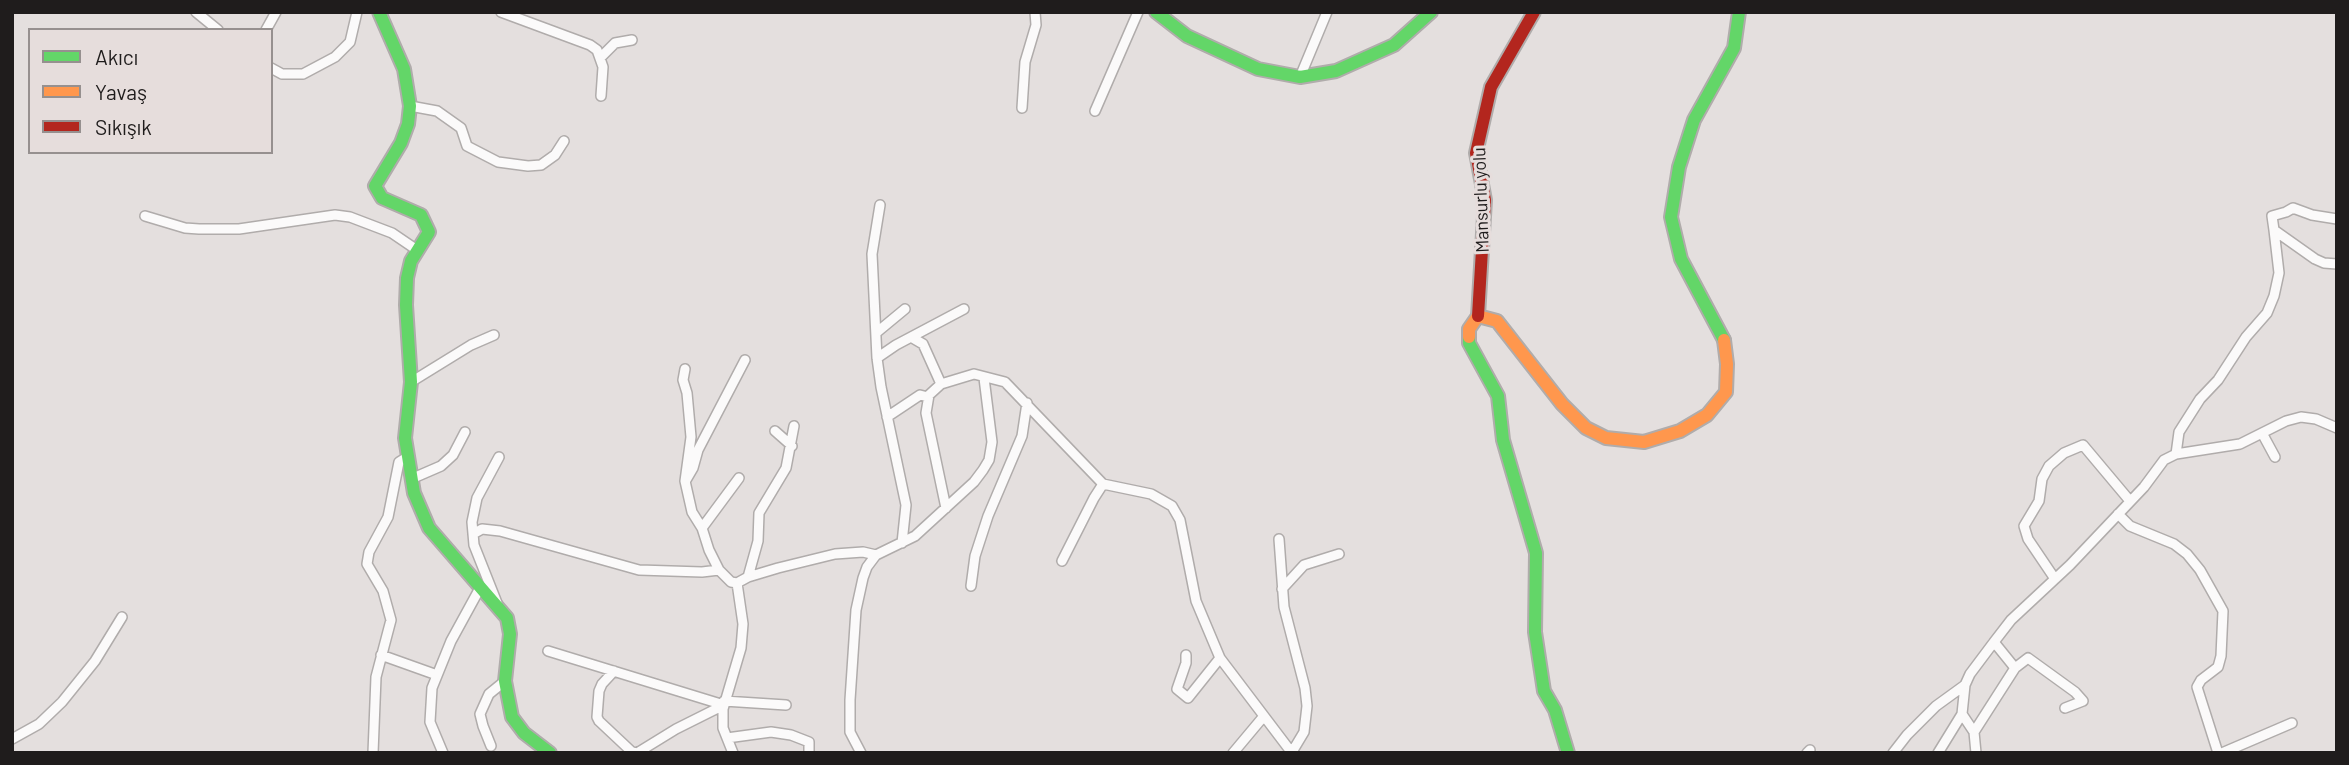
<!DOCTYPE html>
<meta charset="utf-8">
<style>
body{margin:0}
#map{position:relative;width:2349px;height:765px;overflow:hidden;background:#e4dfde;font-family:Barlow,sans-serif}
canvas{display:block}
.frame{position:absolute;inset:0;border:14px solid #1f1c1c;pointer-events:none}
.legend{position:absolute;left:28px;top:28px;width:245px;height:126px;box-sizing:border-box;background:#e6dddc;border:2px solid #96908f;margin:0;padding:9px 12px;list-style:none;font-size:21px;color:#1f1c1c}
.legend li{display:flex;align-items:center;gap:14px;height:35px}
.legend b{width:35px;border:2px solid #96908f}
</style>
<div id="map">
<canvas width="2349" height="765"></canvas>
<div class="frame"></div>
<ul class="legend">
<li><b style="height:9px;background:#63d668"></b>Akıcı</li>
<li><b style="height:9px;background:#ff974d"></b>Yavaş</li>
<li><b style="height:9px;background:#b3261e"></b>Sıkışık</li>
</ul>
</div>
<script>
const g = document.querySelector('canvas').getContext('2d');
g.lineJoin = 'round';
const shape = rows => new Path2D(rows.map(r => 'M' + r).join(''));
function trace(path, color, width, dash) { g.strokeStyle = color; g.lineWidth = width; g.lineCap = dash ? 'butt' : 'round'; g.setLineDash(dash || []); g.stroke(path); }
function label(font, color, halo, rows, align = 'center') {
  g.font = font + ' Barlow,sans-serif'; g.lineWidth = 6; g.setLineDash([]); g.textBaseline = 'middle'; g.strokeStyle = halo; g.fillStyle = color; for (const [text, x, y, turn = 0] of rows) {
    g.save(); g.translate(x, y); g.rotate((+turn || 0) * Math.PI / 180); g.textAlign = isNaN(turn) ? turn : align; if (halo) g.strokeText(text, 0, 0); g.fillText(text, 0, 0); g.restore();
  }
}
const street = shape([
 [196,12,218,30],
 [501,12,590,45,597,50,603,67,601,96],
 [266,30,276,12],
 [601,57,615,43,632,40],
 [271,68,282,74,303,74,335,57,350,42,357,12],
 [1300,77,1327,12],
 [410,106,437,111,461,128,467,146,498,162,528,166,541,165,555,155,564,141],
 [1022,108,1025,62,1036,25,1035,12],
 [1095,111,1138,12],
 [880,205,872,254,877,358,881,387,906,505,902,543],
 [145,216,185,228,199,229,239,229,335,215,350,217,392,233,417,250],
 [2337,219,2312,215,2293,208,2286,212,2272,216,2274,230,2315,259,2324,263,2337,264],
 [876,333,905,309],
 [911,337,923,344,941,384],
 [877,358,896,345,964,309],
 [685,369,683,380,687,393,691,437,685,481,692,512,702,528,709,550,719,570,731,582,737,583],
 [411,382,471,345,494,335],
 [887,417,920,395,928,397],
 [775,431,792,446],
 [2262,433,2275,457],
 [2176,454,2179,432,2200,399,2218,380,2246,337,2267,313,2274,296,2279,273,2274,230],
 [411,479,441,466,453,455,465,432],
 [686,480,693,468,698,450,745,360],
 [946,508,926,413,929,395,941,384,974,374,1005,382,1103,484,1151,494,1172,506,1180,520,1196,601,1220,658,1292,753],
 [2118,514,2130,526,2174,544,2187,554,2200,570,2223,611,2221,656,2218,667,2201,680,2197,687,2218,753],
 [702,528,739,478],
 [473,534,482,529,500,531,639,570,702,572,719,570],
 [1279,539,1284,607,1305,688,1307,706,1304,732,1292,752],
 [1062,561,1094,498,1103,484],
 [748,577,758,541,759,513,786,468,794,426],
 [2055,579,2028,539,2024,526,2039,501,2042,479,2049,466,2064,453,2083,445,2130,501],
 [971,586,975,556,988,516,1022,436,1027,403],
 [1282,589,1304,565,1339,554],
 [497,603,474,545,472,522,477,498,499,457],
 [548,651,724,705,676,729,637,753],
 [381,655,437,675],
 [1186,655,1186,663,1177,689,1188,698,1220,658],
 [2015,668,2028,658,2075,692,2083,701,2065,708],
 [614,671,602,684,599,691,597,717,599,721,632,752,637,753],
 [724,701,786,705],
 [1962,714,1974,732],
 [727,738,771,732,791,735,809,742,809,753],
 [12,739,39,724,62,702,95,661,122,617],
 [491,746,483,726,480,714,489,694,505,681],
 [373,753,376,677,391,620,383,591,367,564,369,552,388,517,399,462,407,457],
 [443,753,430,722,432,688,451,641,480,588],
 [733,753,723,728,723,709,741,648,743,624,737,583,748,577,778,568,835,554,863,552,876,555],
 [861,753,850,732,850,700,856,610,863,578,867,567,876,555,915,536,974,482,983,470,989,460,992,442,984,378],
 [1233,753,1264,716],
 [1807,753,1810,750],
 [1893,753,1907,735,1936,706,1965,685],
 [1938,753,1962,714,1965,685,1970,674,1994,642,2011,620,2070,565,2144,487,2164,460,2176,454,2240,444,2286,421,2301,417,2316,419,2337,428],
 [1976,753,1974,732,2015,668,1994,642],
 [2222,753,2292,723]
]);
const fast = shape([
 [379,12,404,69,410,106,408,124,401,143,375,186,382,198,421,215,429,232,411,261,407,278,406,305,411,382,405,438,414,493,429,528,507,618,510,634,505,681,512,717,524,733,550,753],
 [1156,12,1187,36,1258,69,1300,77,1336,71,1394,45,1431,12],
 [1469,337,1469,343,1498,396,1503,440,1536,553,1535,632,1544,691,1555,710,1568,753],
 [1724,340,1681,259,1671,217,1679,167,1694,120,1734,48,1739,12]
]);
const slow = shape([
 [1469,337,1469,329,1478,316,1497,321,1562,404,1586,428,1606,438,1644,442,1680,431,1707,415,1726,392,1727,364,1724,340]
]);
const jam = shape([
 [1478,316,1485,200,1476,153,1491,87,1534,12]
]);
trace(street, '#b0acab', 12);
trace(fast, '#b0acab', 16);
trace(slow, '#b0acab', 16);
trace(jam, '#b0acab', 16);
trace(street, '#fbfafa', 9);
trace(fast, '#63d668', 12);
trace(slow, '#ff974d', 12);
trace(jam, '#b3261e', 12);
label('18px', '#1f1c1c', '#e6dddc', [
 ["Mansurlu yolu",1481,200,-92]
]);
</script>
